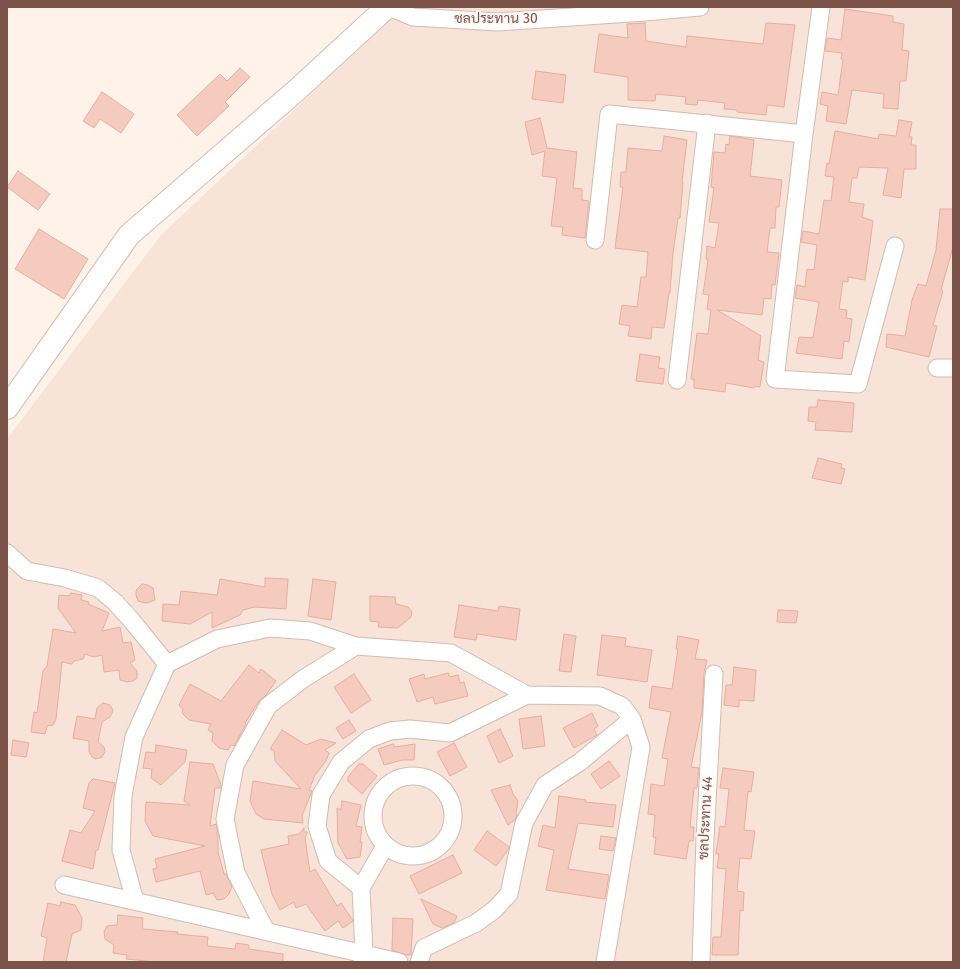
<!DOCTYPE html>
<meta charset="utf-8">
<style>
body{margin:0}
#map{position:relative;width:960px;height:969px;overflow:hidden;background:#fef2e9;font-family:"Fira Sans",sans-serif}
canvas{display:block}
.frame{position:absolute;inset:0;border:8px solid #7c5349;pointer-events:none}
</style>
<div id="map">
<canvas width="960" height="969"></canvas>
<div class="frame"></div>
</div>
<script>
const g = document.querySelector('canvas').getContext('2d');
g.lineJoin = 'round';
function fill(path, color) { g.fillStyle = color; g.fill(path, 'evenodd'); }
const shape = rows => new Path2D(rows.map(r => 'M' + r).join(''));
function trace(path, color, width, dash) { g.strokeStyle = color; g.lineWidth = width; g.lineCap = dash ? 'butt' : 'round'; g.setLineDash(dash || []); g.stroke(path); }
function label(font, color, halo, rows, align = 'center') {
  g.font = font + ' "Fira Sans",Sarabun,sans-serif'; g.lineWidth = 4; g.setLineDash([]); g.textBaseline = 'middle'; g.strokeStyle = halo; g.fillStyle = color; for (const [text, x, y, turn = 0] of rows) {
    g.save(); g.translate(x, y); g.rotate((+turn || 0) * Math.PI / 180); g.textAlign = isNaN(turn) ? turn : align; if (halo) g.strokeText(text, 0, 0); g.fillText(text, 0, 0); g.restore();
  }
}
fill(shape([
 [404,7,953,7,953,962,7,962,7,439,161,235]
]), '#f7e3d7');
const building = shape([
 [845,9,893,16,893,22,904,24,902,50,909,51,906,81,900,81,898,109,883,108,884,94,852,90,846,124,826,121,828,106,820,104,822,92,838,95,843,59,841,59,842,53,825,51,827,38,841,40,845,9],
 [645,23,646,41,686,47,687,36,763,44,766,23,795,25,784,107,767,105,766,115,737,112,737,110,724,109,725,103,698,100,697,105,685,104,686,97,656,94,655,101,628,100,628,77,594,72,599,34,628,38,627,24,645,23],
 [240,68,250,77,225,102,229,106,197,136,177,115,220,74,227,81,240,68],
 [536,71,566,75,563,103,532,99,536,71],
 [102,92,134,114,121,133,100,119,94,128,83,121,102,92],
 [540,118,547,148,577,152,573,188,582,189,582,200,589,201,585,238,562,235,563,227,551,226,557,178,542,176,545,151,532,155,525,122,540,118],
 [899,120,912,122,909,137,912,137,911,145,916,145,916,169,904,169,901,198,883,195,888,168,859,167,857,178,852,178,849,202,864,204,862,217,873,221,865,280,848,277,848,282,843,281,839,309,847,310,846,318,852,319,849,342,844,341,842,359,796,353,799,337,813,338,819,302,795,298,797,285,805,287,807,269,814,270,817,245,801,242,803,231,819,234,824,200,831,201,834,177,825,176,827,163,829,164,835,131,878,139,879,134,896,136,899,120],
 [664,136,687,140,682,182,683,182,680,218,678,218,673,253,670,293,669,293,664,328,652,327,651,339,628,336,630,326,619,324,622,305,637,307,641,277,646,277,648,252,615,248,623,187,620,187,621,172,626,172,628,148,662,151,664,136],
 [730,136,754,140,750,176,782,180,779,207,776,207,775,228,770,228,767,252,779,253,775,285,772,284,771,299,764,298,762,315,717,310,761,336,758,360,764,362,760,387,755,386,754,388,726,383,725,392,694,388,694,379,691,379,697,333,708,334,711,310,707,309,709,295,703,294,708,260,706,259,707,246,715,248,719,223,709,222,714,188,711,187,714,152,725,153,726,144,729,145,730,136],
 [18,171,50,194,38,210,7,187,18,171],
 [940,209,953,209,953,247,941,290,943,291,933,325,937,326,929,357,886,347,887,334,905,336,912,300,918,284,926,286,936,250,940,209],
 [39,229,88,259,64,299,15,269,39,229],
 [640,354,660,357,658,368,665,369,663,384,636,381,640,354],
 [818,400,854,403,852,432,815,430,816,422,808,421,809,407,817,407,818,400],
 [818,458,842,464,841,468,845,469,841,484,812,478,818,458],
 [265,578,288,579,286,609,254,607,243,610,240,615,212,628,212,612,190,624,162,621,163,604,179,605,181,591,217,595,220,579,265,587,265,578],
 [313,579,336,582,331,620,308,616,313,579],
 [142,584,148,585,153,588,155,600,147,603,141,602,138,601,136,595,136,592,137,589,142,584],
 [71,593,82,595,81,600,89,602,88,604,109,613,102,631,120,627,123,643,131,642,135,660,130,663,137,671,137,678,133,681,127,682,120,680,119,670,104,672,102,655,94,657,85,654,83,659,74,661,72,664,62,662,56,719,53,725,47,726,45,734,31,732,34,712,37,713,43,671,47,666,53,629,76,633,58,608,59,595,69,596,71,593],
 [370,596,395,597,396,604,408,607,412,612,411,617,398,628,378,627,379,622,370,621,370,596],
 [459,605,498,611,499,606,520,609,516,640,477,634,476,640,454,637,459,605],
 [778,610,798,611,796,623,777,622,778,610],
 [564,634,576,636,571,672,559,671,564,634],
 [602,635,626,638,625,646,652,650,647,682,597,675,602,635],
 [678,636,699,640,695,659,707,660,704,673,702,712,691,767,699,768,697,788,694,788,690,827,694,827,693,841,689,841,686,859,654,854,656,838,653,837,655,815,648,814,651,784,664,786,668,759,662,758,671,712,649,708,652,686,672,689,678,649,676,649,678,636],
 [249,665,259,673,261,669,276,681,266,695,259,701,245,723,246,724,234,746,231,745,228,750,219,748,212,741,213,733,208,730,211,724,189,720,182,713,183,710,179,705,190,684,221,701,249,665],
 [734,667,756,670,754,701,739,700,739,707,724,705,726,685,732,685,734,667],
 [448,673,450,677,458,675,460,683,464,682,468,696,435,704,433,697,417,702,409,679,424,674,425,679,448,673],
 [354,674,371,700,351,713,334,687,354,674],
 [103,703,110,705,113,710,112,713,110,717,102,722,98,742,104,747,105,752,102,757,96,759,92,757,89,752,89,741,73,738,77,716,95,719,97,708,103,703],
 [592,713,598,726,594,729,597,735,574,748,563,728,592,713],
 [541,716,545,746,523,749,519,719,541,716],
 [349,720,356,731,343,739,336,728,349,720],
 [500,729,513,756,499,763,487,736,500,729],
 [282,730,306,745,321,739,336,743,325,750,329,753,326,761,315,775,309,790,312,791,302,816,303,823,264,819,256,814,250,801,253,781,301,789,275,761,274,751,270,749,282,730],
 [13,740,29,743,26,757,11,755,13,740],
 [454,743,467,767,450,776,437,752,454,743],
 [393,744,395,747,415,744,414,760,402,760,384,765,378,749,393,744],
 [156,745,187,750,185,762,161,785,151,778,152,769,143,768,146,752,155,753,156,745],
 [609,761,620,776,601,789,591,774,609,761],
 [190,762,213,764,221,785,221,788,215,788,210,826,216,824,218,833,218,852,224,874,226,874,232,886,229,894,224,899,217,900,213,893,206,895,200,871,156,882,153,869,157,868,155,859,205,846,153,836,145,821,146,802,190,805,184,801,190,762],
 [359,764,363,764,377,776,362,794,348,781,348,777,359,764],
 [723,768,754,772,751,792,748,791,744,830,755,831,751,859,740,858,737,891,744,892,743,911,740,910,738,955,712,955,713,937,721,937,726,869,717,868,719,854,716,854,720,826,725,827,729,789,720,788,723,768],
 [93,779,115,783,98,850,96,850,93,869,62,861,70,830,81,833,95,811,83,808,89,783,93,779],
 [510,785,513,794,518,801,516,813,517,815,515,820,508,825,491,790,510,785],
 [559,796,586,800,585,802,616,805,613,827,578,823,568,869,609,875,605,899,546,890,554,850,538,846,543,825,555,828,559,796],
 [342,801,361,805,356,826,362,827,360,842,362,842,360,857,347,859,338,843,337,808,341,810,342,801],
 [304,828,304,832,307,832,305,838,310,872,315,869,337,906,341,903,352,919,353,921,343,928,338,921,325,931,306,904,296,908,294,902,280,910,272,894,261,850,289,844,288,836,299,834,304,828],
 [487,831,509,847,508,850,496,866,474,850,487,831],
 [601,836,616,838,613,851,599,849,601,836],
 [453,855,462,873,419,894,410,876,453,855],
 [421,899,457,916,454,923,442,928,433,924,421,899],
 [61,902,75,905,82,918,81,930,72,934,66,962,43,962,47,938,41,936,48,903,60,906,61,902],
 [118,915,143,918,142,929,178,932,177,934,208,937,207,946,235,949,236,943,249,945,249,949,283,954,283,962,157,962,126,959,127,955,113,953,114,945,105,939,104,931,107,926,117,925,118,915],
 [393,918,413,919,411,955,406,955,392,950,393,918]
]);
fill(building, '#f6cbbf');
trace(building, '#eaad9d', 1);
const street = shape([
 [389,7,413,17,498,22,645,12,700,7],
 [821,7,804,134,775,379,858,384,895,246],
 [595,240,609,114,804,134],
 [937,368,953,368],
 [677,380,707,123],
 [7,553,27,571,65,578,98,588,115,602,132,621,167,664],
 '373 816a40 40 0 1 1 80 0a40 40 0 1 1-80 0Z',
 [64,885,399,962],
 [361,888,328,861,317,826,321,795,341,762,369,739,390,731,410,729,450,733,527,695],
 [135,901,121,850,123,796,134,737,167,664,217,639,270,628,310,631,356,646,451,653,527,695,600,696,622,706,632,719,641,747,605,962],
 [266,931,236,873,225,819,235,765,268,706,303,679,356,646],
 [362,962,364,953,361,888,385,846],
 [419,962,424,948,476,923,494,910,509,894,524,823,545,785,580,762,632,719],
 [701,962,705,839,714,674]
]);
const secondary = shape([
 [7,408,129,235,298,89,387,7]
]);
trace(street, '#d4bab0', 19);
trace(secondary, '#dabbaf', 24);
trace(street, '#fff', 17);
trace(secondary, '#fff', 22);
label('14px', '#7c5349', '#fff7f1', [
 ["ชลประทาน 30",496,19],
 ["ชลประทาน 44",706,818,-87]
]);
</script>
